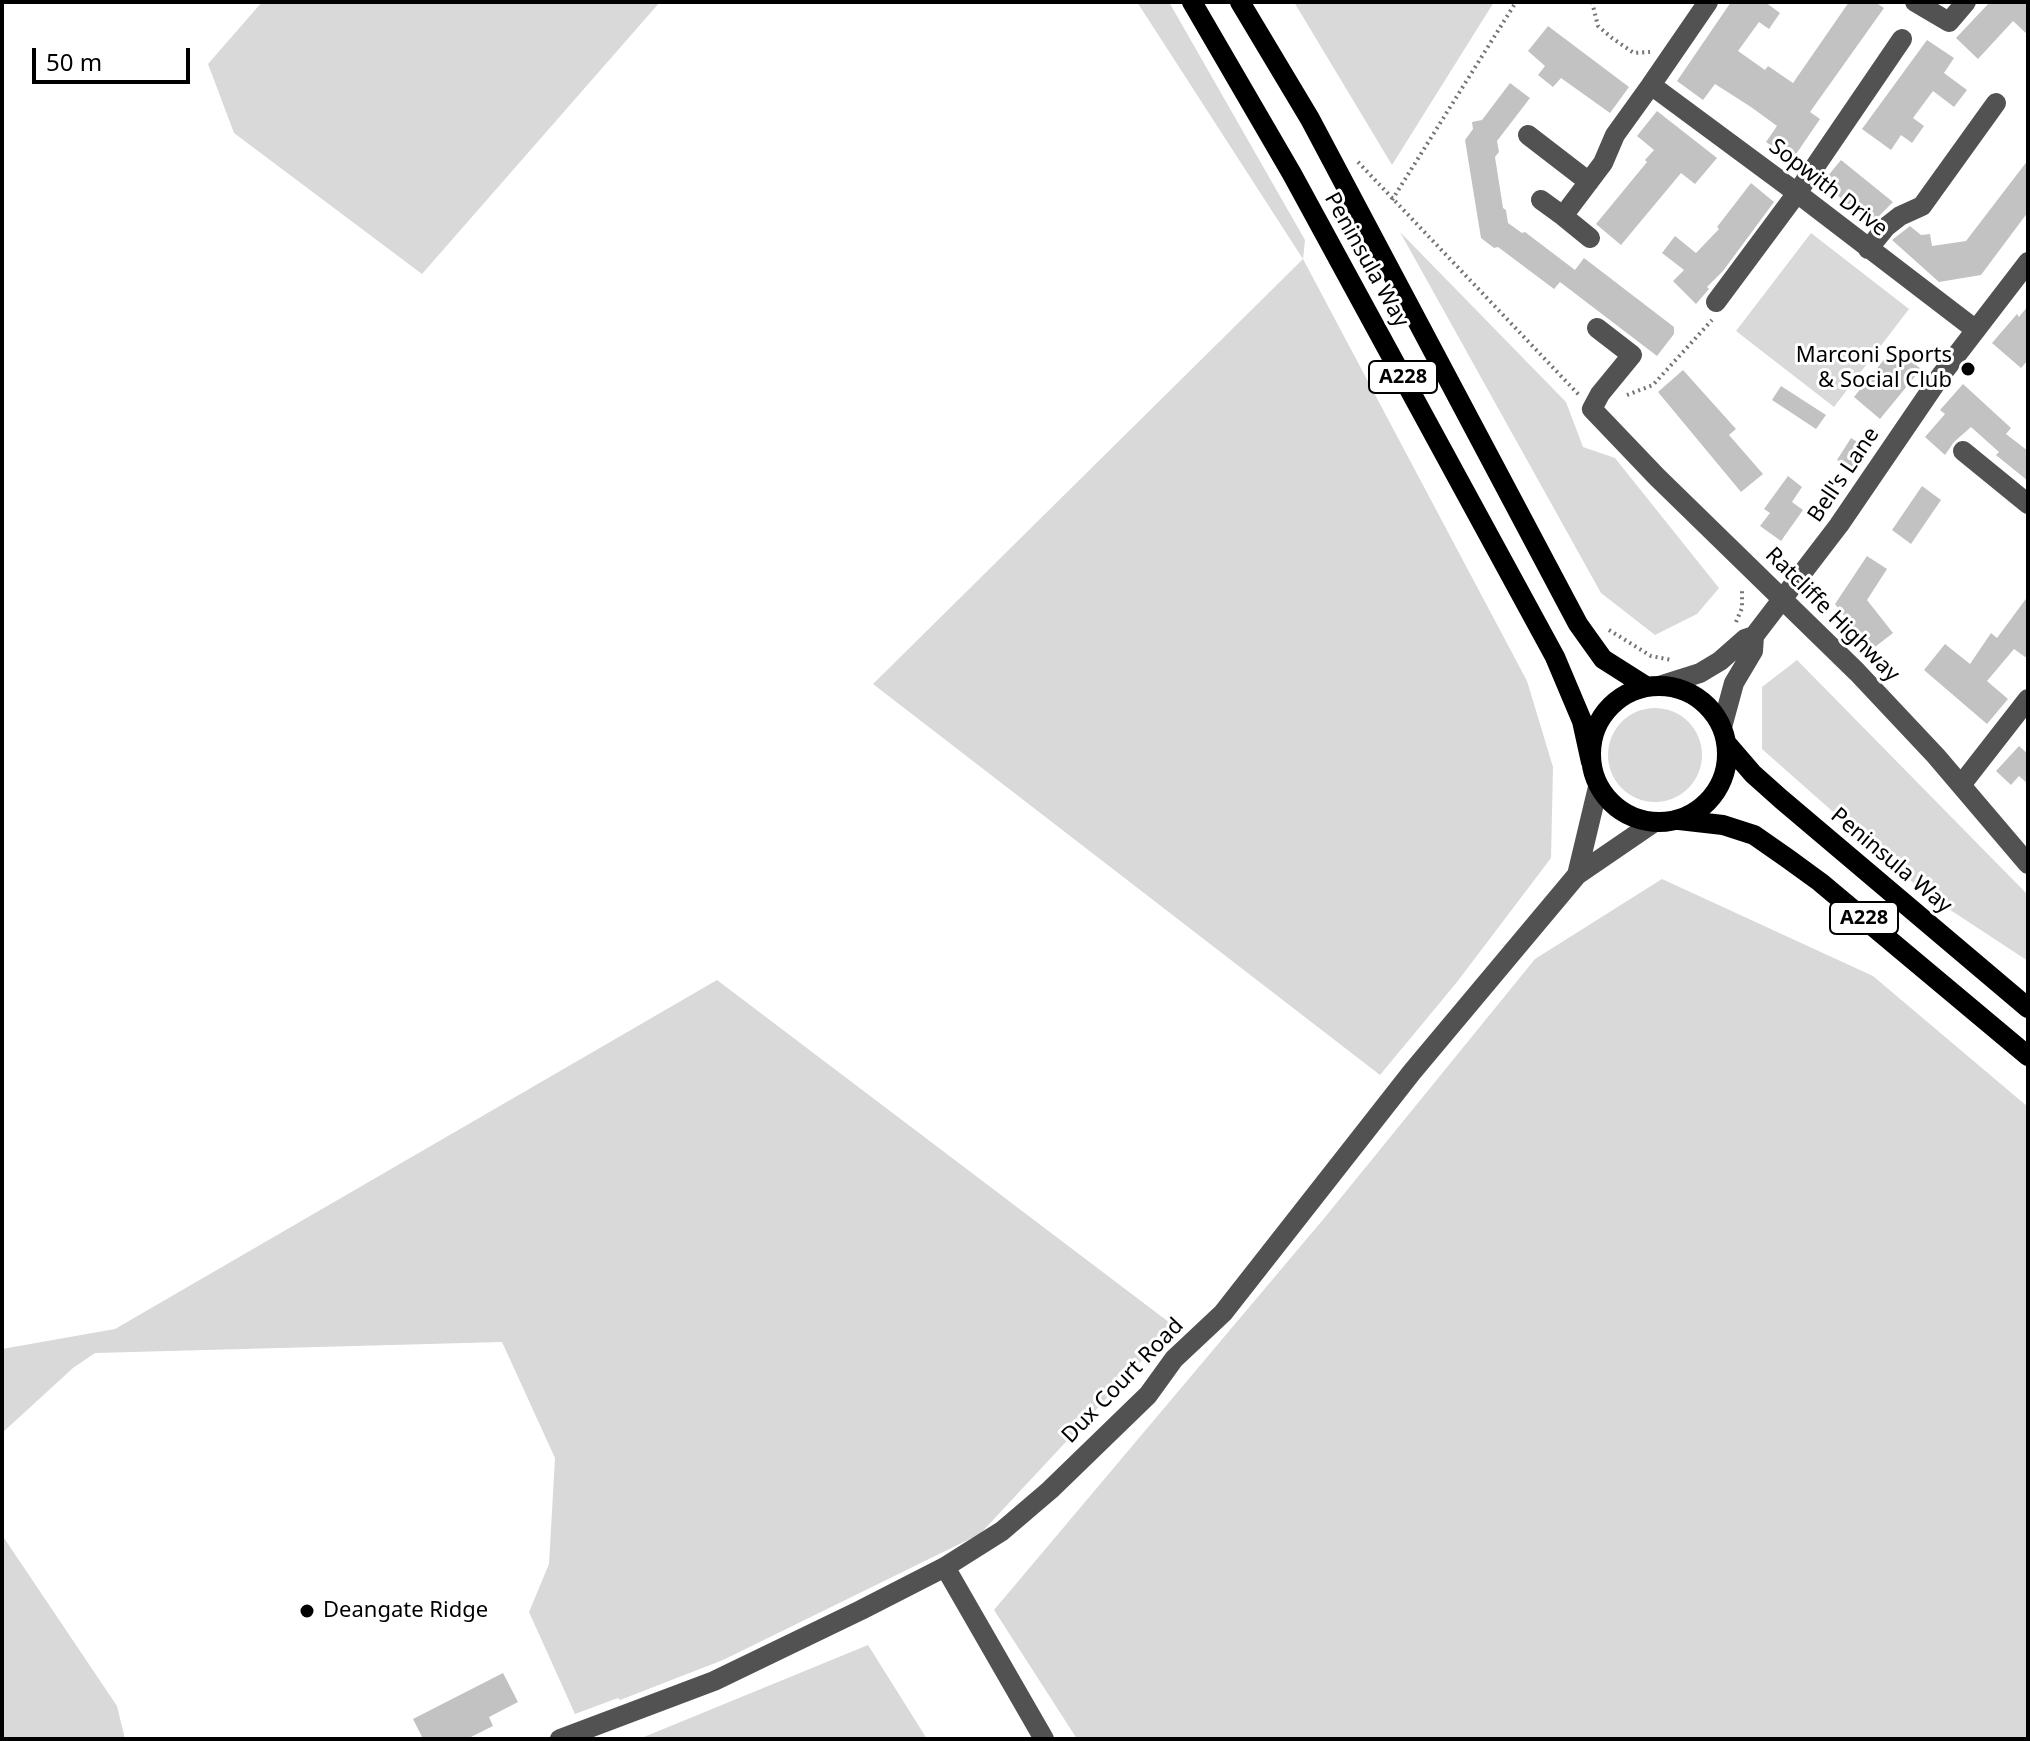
<!DOCTYPE html>
<style>
body{margin:0}
#map{position:relative;width:2030px;height:1741px;overflow:hidden;background:#fff;font-family:"Noto Sans",sans-serif}
canvas{display:block}
.frame{position:absolute;inset:0;border:4px solid #000;pointer-events:none}
.scale{position:absolute;left:32px;top:48px;width:158px;height:36px;box-sizing:border-box;border:4px solid #000;border-top:0;padding-left:10px;font-size:24px;line-height:28px;white-space:nowrap;color:#000;-webkit-text-stroke:6px #fff;paint-order:stroke}
</style>
<div id="map">
<canvas width="2030" height="1741"></canvas>
<div class="frame"></div>
<div class="scale">50 m</div>
</div>
<script>
const g = document.querySelector('canvas').getContext('2d');
g.lineJoin = 'round';
function fill(path, color) { g.fillStyle = color; g.fill(path, 'evenodd'); }
const shape = rows => new Path2D(rows.map(r => 'M' + r).join(''));
function trace(path, color, width, dash) { g.strokeStyle = color; g.lineWidth = width; g.lineCap = dash ? 'butt' : 'round'; g.setLineDash(dash || []); g.stroke(path); }
function label(font, color, halo, rows, align = 'center') {
  g.font = font + ' "Noto Sans",sans-serif'; g.lineWidth = 6; g.setLineDash([]); g.textBaseline = 'middle'; g.strokeStyle = halo; g.fillStyle = color; for (const [text, x, y, turn = 0] of rows) {
    g.save(); g.translate(x, y); g.rotate((+turn || 0) * Math.PI / 180); g.textAlign = isNaN(turn) ? turn : align; if (halo) g.strokeText(text, 0, 0); g.fillText(text, 0, 0); g.restore();
  }
}
fill(shape([
 [262,2,660,2,422,274,234,133,208,64],
 [1137,2,1169,2,1305,240,1303,259,1527,681,1553,767,1551,858,1457,982,1380,1075,873,684,1303,259],
 [1294,2,1494,2,1392,165],
 [1400,232,1566,402,1583,447,1615,458,1719,588,1697,614,1655,635,1601,593],
 [1811,233,1909,309,1834,407,1736,331],
 [1797,660,2028,895,2028,961,1926,894,1762,749,1762,687],
 '1608 755a47 47 0 1 1 94 0a47 47 0 1 1-94 0Z',
 [1662,879,1873,976,2028,1107,2028,1739,1077,1739,994,1610,1326,1216,1535,959],
 [717,980,1174,1326,980,1534,723,1660,620,1700,618,1698,575,1714,529,1612,549,1564,555,1458,502,1342,95,1353,73,1368,2,1433,2,1349,115,1329],
 [2,1535,117,1706,125,1739,2,1739],
 [868,1645,927,1739,639,1739]
]), '#d9d9d9');
fill(shape([
 [1731,2,1765,2,1780,13,1769,29,1759,22,1738,51,1765,70,1768,66,1793,83,1849,2,1875,2,1884,8,1810,112,1820,119,1792,160,1766,142,1777,126,1751,107,1715,84,1703,100,1677,81],
 [1990,2,2028,2,2028,35,2013,21,1978,59,1956,38],
 [1548,26,1629,87,1610,113,1561,78,1553,87,1538,75,1545,66,1528,51],
 [1927,40,1954,58,1944,73,1967,90,1954,107,1933,91,1913,118,1924,126,1912,143,1901,135,1891,150,1862,129],
 [1510,83,1530,98,1497,141,1499,152,1495,157,1503,208,1506,210,1508,223,1522,233,1525,232,1575,270,1584,258,1674,327,1674,334,1657,356,1560,282,1554,289,1498,247,1494,248,1481,238,1465,140,1473,129,1472,122,1482,120],
 [1657,111,1717,158,1695,184,1681,173,1621,245,1596,224,1647,162,1645,160,1654,150,1637,136],
 [1841,160,1893,202,1872,223,1822,183],
 [2028,160,2028,212,1981,275,1939,282,1892,240,1910,226,1921,235,1930,234,1932,246,1966,241],
 [1751,183,1774,202,1723,271,1707,287,1709,289,1696,304,1673,281,1684,270,1662,253,1675,236,1696,253,1719,229,1717,227],
 [2028,306,2028,360,2021,368,1992,343,2017,314,2019,317],
 [1894,347,1921,369,1880,419,1854,397],
 [1683,370,1736,429,1729,435,1763,474,1741,492,1658,392],
 [1963,384,2011,428,2006,434,2028,451,2028,481,1996,455,1999,452,1971,427,1954,442,1945,455,1925,437,1945,414,1940,410],
 [1781,386,1826,415,1816,429,1772,400],
 [1851,438,1867,448,1852,470,1837,460],
 [1788,476,1802,487,1792,502,1803,510,1781,541,1760,526,1770,513,1764,509],
 [1922,486,1941,500,1911,544,1892,530],
 [1867,556,1887,569,1867,600,1893,633,1871,650,1835,604],
 [2028,596,2028,659,2014,649,1987,681,2008,699,1987,724,1924,670,1945,644,1970,664,1991,633,1997,638],
 [2019,746,2028,754,2028,784,2019,776,2011,785,1996,771],
 [503,1673,518,1702,489,1717,493,1726,467,1739,423,1739,413,1719]
]), '#c2c2c2');
trace(shape([
 [1592,2,1598,26,1612,38,1634,53,1650,52],
 [1358,162,1579,395],
 [1392,200,1516,2],
 [1627,395,1653,385,1712,320],
 [1736,622,1742,608,1742,588],
 [1609,630,1651,656,1672,660]
]), '#747474', 4, [2, 4]);
trace(shape([
 [1708,2,1651,85,1797,193,1976,330],
 [1915,2,1949,22,1966,2],
 [1528,135,1589,182],
 [1541,200,1563,216],
 [1590,238,1563,216,1603,163,1615,135,1651,85],
 [1868,249,1886,227,1900,216,1922,206,1996,103],
 [1716,302,1797,193,1902,39],
 [1597,328,1632,355,1600,394,1592,409,1657,477,1857,672,1936,756,2028,864],
 [1963,451,2028,504],
 [1662,685,1700,673,1720,661,1745,639,1754,636,1839,525,1942,374,2028,262],
 [1722,727,1734,683,1753,651,1754,636],
 [1961,785,2028,699],
 [1577,875,1598,787],
 [945,1567,1044,1739],
 [560,1739,714,1681,861,1610,945,1567,1002,1531,1050,1490,1148,1395,1174,1359,1223,1313,1412,1072,1577,875,1653,823]
]), '#525252', 20);
trace(shape([
 [1192,2,1292,174,1555,657,1582,721,1591,762],
 [1240,2,1310,119,1578,624,1603,659,1644,685],
 '1591 754a68 68 0 1 1 136 0a68 68 0 1 1-136 0Z',
 [1728,745,1753,774,1781,799,2028,1008],
 [1679,820,1723,825,1754,835,1787,858,1820,882,2028,1056]
]), '#000', 20);
for (const [x, y, r, color] of [
 [1968,369,8,"#000"],
 [307,1611,8,"#000"]
]) { const dot = new Path2D(); dot.arc(x, y, r, 0, 2 * Math.PI); g.fillStyle = color; g.fill(dot); trace(dot, '#fff', 3); }
for (const [x, y, w] of [
 [1403,377,68],
 [1864,918,68]
]) { const box = new Path2D(); box.roundRect(x - w / 2, y - 16, w, 32, 6); g.fillStyle = '#fff'; g.fill(box); trace(box, '#000', 2); }
label('bold 20px', '#000', null, [
 ["A228",1403,377],
 ["A228",1864,918]
]);
label('22px', '#000', '#fff', [
 ["Sopwith Drive",1828,188,38],
 ["Peninsula Way",1366,260,61],
 ["Bell's Lane",1844,475,-56],
 ["Ratcliffe Highway",1832,615,45],
 ["Peninsula Way",1891,861,40],
 ["Dux Court Road",1123,1381,-46]
]);
label('22px', '#000', '#fff', [
 ["Marconi Sports",1952,356],
 ["& Social Club",1952,381],
 ["Deangate Ridge",323,1611,"left"]
], 'right');
</script>
